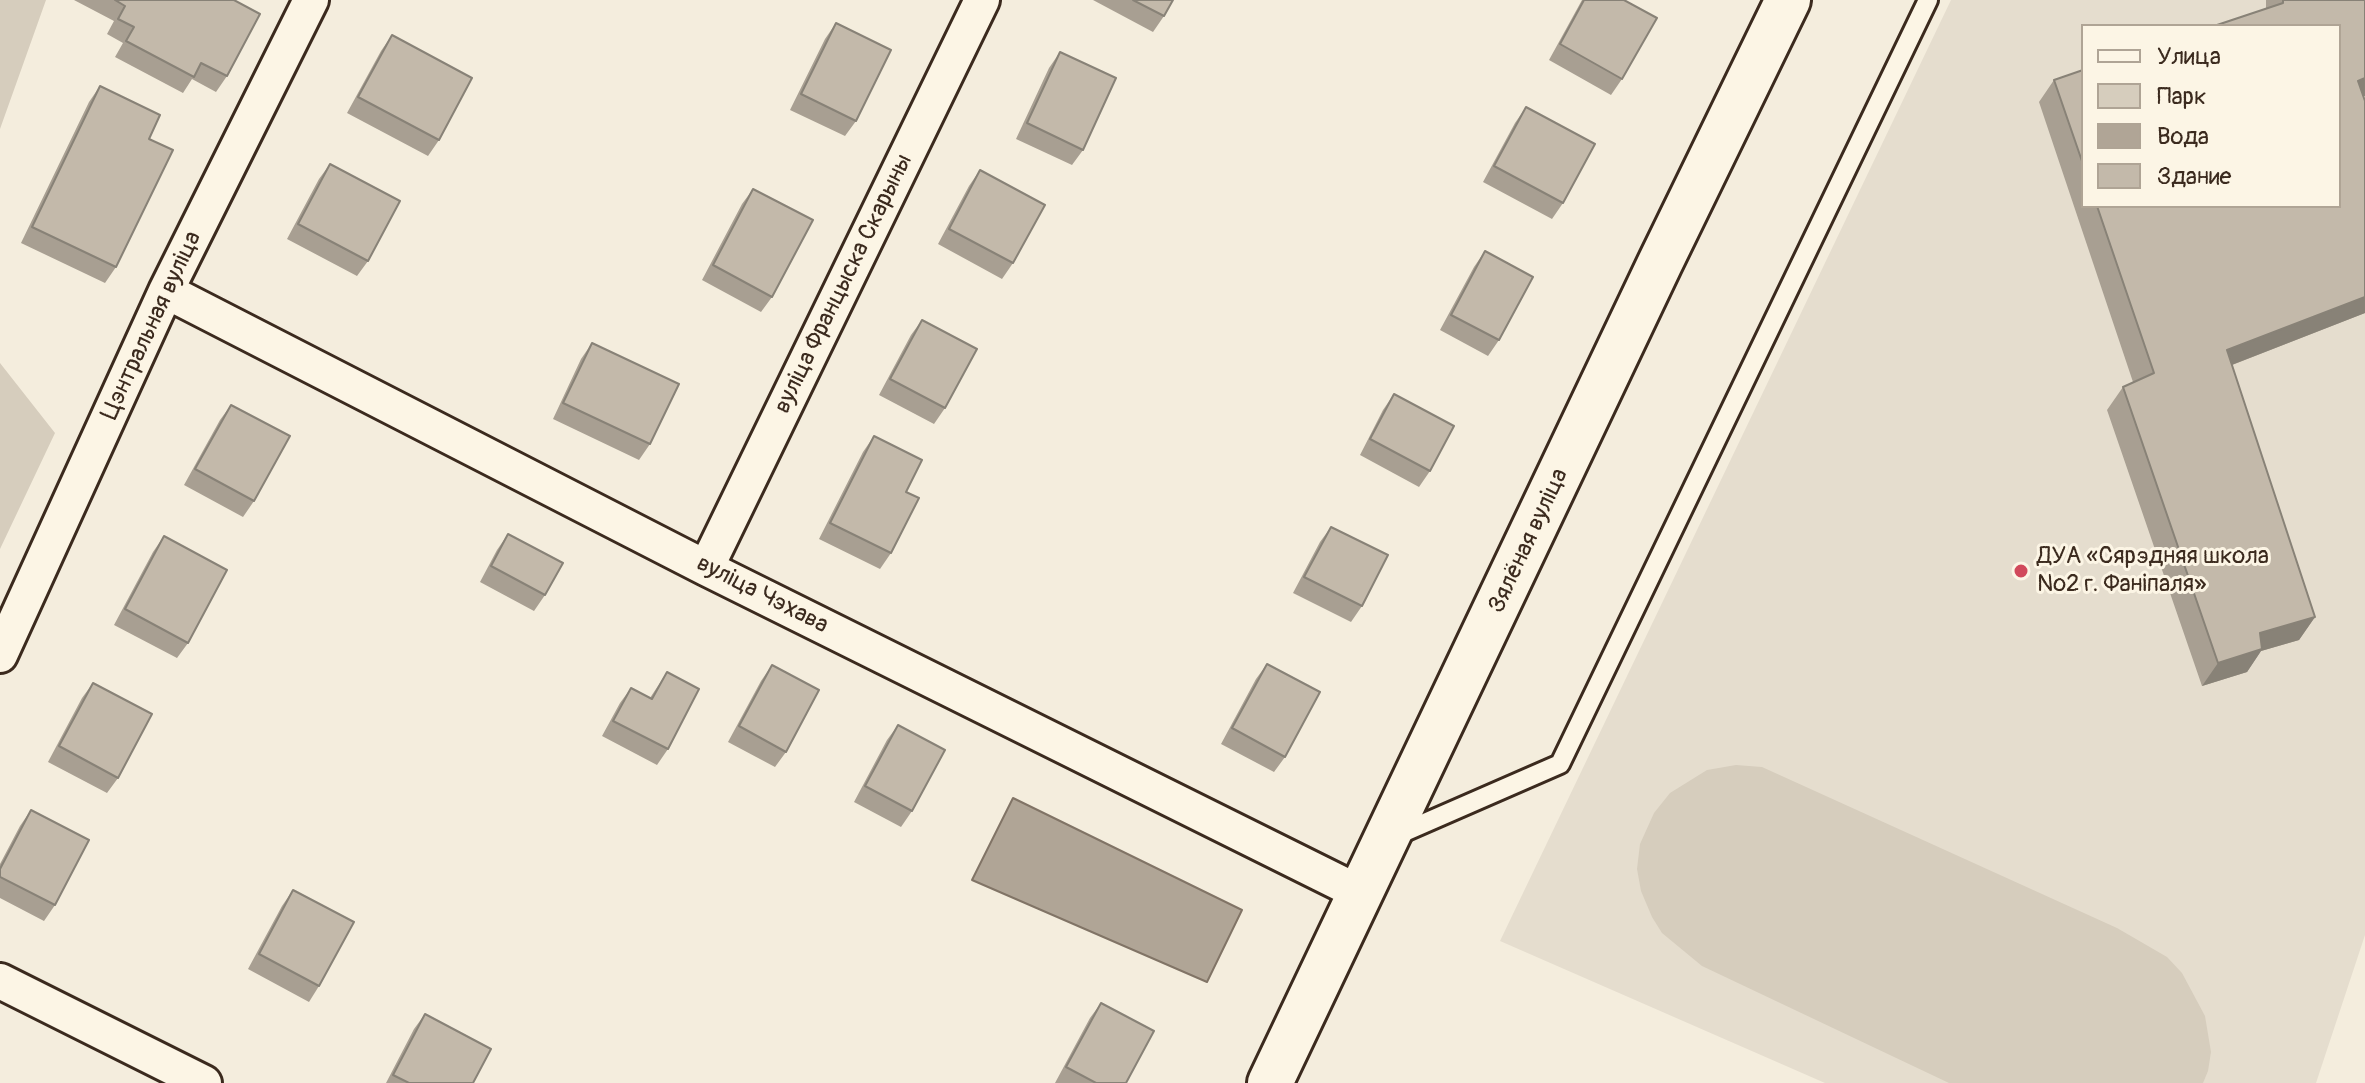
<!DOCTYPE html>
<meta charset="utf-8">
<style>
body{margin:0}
#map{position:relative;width:2365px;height:1083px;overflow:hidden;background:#f4eddd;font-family:Pangolin,sans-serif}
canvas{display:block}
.legend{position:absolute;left:2081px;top:24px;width:260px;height:184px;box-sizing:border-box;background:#fcf5e5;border:2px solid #afa495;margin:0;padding:10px 14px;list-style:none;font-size:24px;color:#3b2a1e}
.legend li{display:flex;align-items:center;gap:16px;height:40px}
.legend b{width:40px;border:2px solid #afa495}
</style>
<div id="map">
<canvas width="2365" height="1083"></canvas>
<ul class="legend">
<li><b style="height:10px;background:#fcf5e5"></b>Улица</li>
<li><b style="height:22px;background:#d6cdbd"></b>Парк</li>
<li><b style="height:22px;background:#b0a596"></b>Вода</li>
<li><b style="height:22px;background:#c3b9aa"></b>Здание</li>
</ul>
</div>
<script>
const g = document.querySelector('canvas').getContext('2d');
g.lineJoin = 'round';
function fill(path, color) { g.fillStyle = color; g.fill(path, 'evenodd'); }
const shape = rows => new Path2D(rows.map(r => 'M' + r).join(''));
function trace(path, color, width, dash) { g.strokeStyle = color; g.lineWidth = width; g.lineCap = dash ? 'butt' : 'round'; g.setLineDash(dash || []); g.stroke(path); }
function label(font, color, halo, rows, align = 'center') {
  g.font = font + ' Pangolin,sans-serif'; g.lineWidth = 6; g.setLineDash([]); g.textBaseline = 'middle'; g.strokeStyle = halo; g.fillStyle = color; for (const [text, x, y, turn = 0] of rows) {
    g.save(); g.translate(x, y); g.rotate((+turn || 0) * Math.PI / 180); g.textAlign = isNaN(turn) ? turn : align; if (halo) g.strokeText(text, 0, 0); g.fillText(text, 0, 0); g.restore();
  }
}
fill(shape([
 [1951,0,2365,0,2365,935,2316,1083,1825,1083,1500,941],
 [2083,26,2339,26,2339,206,2083,206]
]), '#e5ddce');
fill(shape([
 [0,0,46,0,0,129],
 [0,363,55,433,0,549],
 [1736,765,1762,767,2117,928,2167,957,2182,973,2205,1016,2211,1052,2208,1071,2203,1083,1949,1083,1702,966,1662,933,1652,917,1641,891,1637,869,1640,844,1654,813,1670,793,1707,770]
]), '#d6cdbd');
const water = shape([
 [1013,798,1242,910,1207,982,972,880,1013,798]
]);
fill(water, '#b0a596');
trace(water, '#817466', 2);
const lane = shape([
 [1395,836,1560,764,1928,0]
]);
const street = shape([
 [166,291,706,568,1362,894],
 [706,568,982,0],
 [0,655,166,291,311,0],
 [0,981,204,1083]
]);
const secondary = shape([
 [1270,1083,1660,263,1788,0]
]);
trace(lane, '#3b2a1e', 24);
trace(street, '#3b2a1e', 40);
trace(secondary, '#3b2a1e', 50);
trace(lane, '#fcf5e5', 18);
trace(street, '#fcf5e5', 34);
trace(secondary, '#fcf5e5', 44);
fill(shape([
 [74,0,234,0,227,76,216,92,192,79,183,93,115,57,123,43,107,34,114,21],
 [1093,0,1173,0,1164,16,1153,32],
 [1582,0,1624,0,1622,79,1611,95,1549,60],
 [2266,0,2365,0,2363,96,2365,101,2365,313,2232,365,2315,617,2299,640,2261,651,2247,672,2202,686,2107,410,2123,387,2133,382,2039,102,2054,80,2083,70,2083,206,2339,206,2266,9],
 [836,23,856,121,845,136,790,110,825,39],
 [392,35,439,140,428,156,347,113,381,51],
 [1060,52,1083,150,1072,165,1016,139,1049,68],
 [100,86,149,139,116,267,105,283,21,243,89,102],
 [1526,107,1563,203,1552,219,1483,182,1515,123],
 [330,164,368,261,357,276,287,239,319,179],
 [980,170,1013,263,1002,279,938,244,969,186],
 [753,189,772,297,761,312,702,280,742,204],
 [1485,251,1499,340,1488,356,1440,330,1474,267],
 [922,320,945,408,934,424,879,395,911,335],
 [592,343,650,444,639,460,553,419,581,359],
 [1394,394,1430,471,1419,487,1360,455,1383,410],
 [231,405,254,501,243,517,184,485,220,420],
 [874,436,906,492,891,553,880,569,819,539,863,452],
 [1331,527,1362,606,1351,622,1293,593,1320,542],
 [508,534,545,595,534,611,480,582,497,550],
 [164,536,188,643,177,658,114,625,153,552],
 [1267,664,1285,757,1274,772,1221,744,1256,679],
 [772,665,786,752,775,767,728,742,761,681],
 [667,672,668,749,657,765,602,736,620,703,631,688,650,698],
 [93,683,118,778,107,793,48,762,82,698],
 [898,725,912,811,901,827,854,802,887,740],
 [31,810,55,905,44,921,0,898,0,864,20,826],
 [293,890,319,986,309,1002,248,969,282,906],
 [1101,1003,1126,1083,1055,1083,1090,1018],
 [425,1014,473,1083,386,1083,414,1029]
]), '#a89f92');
fill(shape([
 [2365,78,2365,96,2342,103,2358,81],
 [2365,297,2365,313,2211,373,2227,350],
 [2315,617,2299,640,2261,651,2247,672,2202,686,2218,663,2260,633]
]), '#888277');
const building = shape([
 [115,0,234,0,260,14,227,76,201,63,194,77,126,41,134,27,118,19,125,6,115,0],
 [1133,0,1173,0,1164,16,1133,0],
 [1584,0,1624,0,1657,18,1622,79,1560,44,1584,0],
 [2283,0,2365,0,2365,78,2358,81,2365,101,2365,297,2227,350,2315,617,2260,633,2262,649,2218,663,2123,387,2154,373,2097,206,2339,206,2339,26,2214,26,2283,3,2283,0],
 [836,23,891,50,856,121,801,94,836,23],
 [392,35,472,78,439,140,358,97,392,35],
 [1060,52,1116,78,1083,150,1027,123,1060,52],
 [2083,70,2083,164,2054,80,2083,70],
 [100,86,160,115,149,139,173,150,116,267,32,227,100,86],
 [1526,107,1595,144,1563,203,1494,166,1526,107],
 [330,164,400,201,368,261,298,224,330,164],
 [980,170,1045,205,1013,263,949,229,980,170],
 [753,189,813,220,772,297,713,265,753,189],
 [1485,251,1533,277,1499,340,1451,315,1485,251],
 [922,320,977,349,945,408,890,379,922,320],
 [592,343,679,384,650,444,563,403,592,343],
 [1394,394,1454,426,1430,471,1370,439,1394,394],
 [231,405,290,436,254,501,195,469,231,405],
 [874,436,922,460,906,492,919,498,891,553,830,523,874,436],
 [1331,527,1388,555,1362,606,1304,577,1331,527],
 [508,534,563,563,545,595,491,566,508,534],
 [164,536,227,570,188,643,125,609,164,536],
 [1267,664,1320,692,1285,757,1232,728,1267,664],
 [772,665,819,690,786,752,739,726,772,665],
 [667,672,699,689,668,749,613,721,631,688,652,699,667,672],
 [93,683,152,714,118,778,59,746,93,683],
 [898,725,945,750,912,811,865,786,898,725],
 [31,810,89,840,55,905,0,877,0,869,31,810],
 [293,890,354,922,319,986,259,954,293,890],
 [1101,1003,1154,1031,1126,1083,1096,1083,1066,1067,1101,1003],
 [425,1014,491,1049,473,1083,409,1083,393,1075,425,1014]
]);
fill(building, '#c3b9aa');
trace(building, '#888277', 2);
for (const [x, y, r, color] of [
 [2021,571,8,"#d1495b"]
]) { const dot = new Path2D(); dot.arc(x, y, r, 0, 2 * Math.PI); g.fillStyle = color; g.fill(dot); trace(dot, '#fcf5e5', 3); }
label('24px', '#3b2a1e', '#fcf5e5', [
 ["вуліца Францыска Скарыны",844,284,-64],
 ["Цэнтральная вуліца",152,326,-65],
 ["Зялёная вуліца",1529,541,-65],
 ["вуліца Чэхава",762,595,27]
]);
label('24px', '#3b2a1e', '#fcf5e5', [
 ["ДУА «Сярэдняя школа",2037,557],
 ["№2 г. Фаніпаля»",2037,585]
], 'left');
</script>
